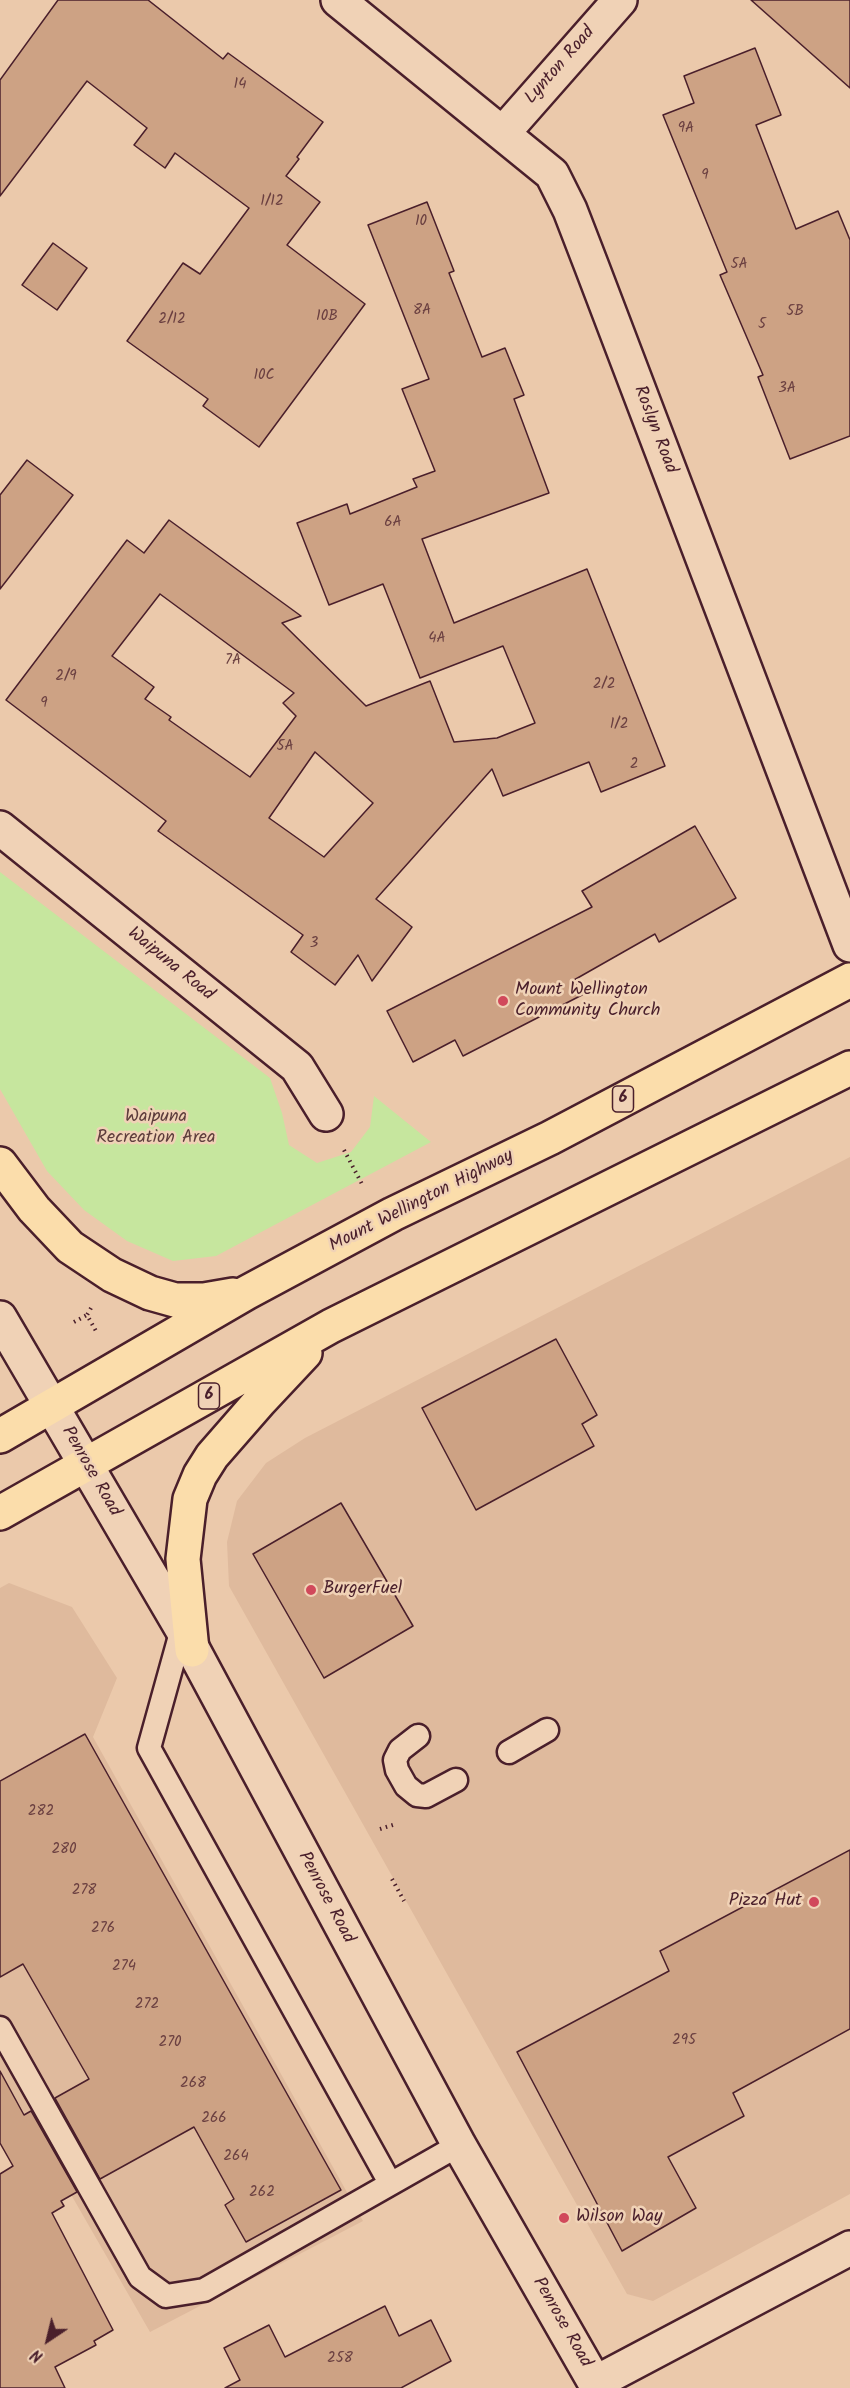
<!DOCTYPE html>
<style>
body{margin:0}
#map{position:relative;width:850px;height:2388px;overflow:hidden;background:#ebc9ab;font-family:Kalam,sans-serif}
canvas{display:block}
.north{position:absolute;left:18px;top:2310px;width:60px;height:60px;-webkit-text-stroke:4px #f0d2b6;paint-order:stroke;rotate:215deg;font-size:16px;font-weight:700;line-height:24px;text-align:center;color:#4a1f2b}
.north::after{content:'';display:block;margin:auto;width:21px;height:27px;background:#4a1f2b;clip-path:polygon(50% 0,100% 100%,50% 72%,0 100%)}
</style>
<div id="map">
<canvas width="850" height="2388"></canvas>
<div class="north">N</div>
</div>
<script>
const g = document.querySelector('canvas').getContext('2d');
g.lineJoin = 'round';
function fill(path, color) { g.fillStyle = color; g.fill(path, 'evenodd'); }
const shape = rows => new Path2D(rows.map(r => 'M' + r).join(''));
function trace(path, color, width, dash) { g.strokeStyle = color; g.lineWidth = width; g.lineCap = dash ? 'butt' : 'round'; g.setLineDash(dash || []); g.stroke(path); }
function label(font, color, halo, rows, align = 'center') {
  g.font = font + ' Kalam,sans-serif'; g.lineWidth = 5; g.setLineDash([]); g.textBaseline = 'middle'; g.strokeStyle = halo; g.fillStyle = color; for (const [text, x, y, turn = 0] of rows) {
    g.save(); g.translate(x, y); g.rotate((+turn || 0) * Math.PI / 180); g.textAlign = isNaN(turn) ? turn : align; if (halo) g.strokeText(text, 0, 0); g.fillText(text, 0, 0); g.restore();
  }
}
fill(shape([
 [850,1157,850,2194,653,2301,627,2294,229,1586,227,1542,237,1501,266,1463,305,1438],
 [9,1583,72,1607,117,1678,93,1737,363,2221,150,2332,0,2071,0,1588]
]), '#dfba9d');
fill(shape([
 [0,872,270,1078,282,1113,289,1145,317,1163,351,1152,370,1127,374,1096,431,1142,216,1256,173,1261,127,1241,84,1210,47,1171,0,1089]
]), '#c6e69e');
const building = shape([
 [58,0,148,0,223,59,228,53,323,122,297,157,299,159,286,176,320,202,287,245,365,304,259,447,203,406,208,399,127,341,183,263,200,274,249,208,175,153,165,168,134,145,147,128,87,81,0,196,0,80,58,0],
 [751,0,850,0,850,88,751,0],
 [755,48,781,115,756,125,796,229,838,211,850,240,850,436,790,459,758,377,763,375,720,275,727,272,663,115,694,103,684,76,755,48],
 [427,202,454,271,449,273,482,357,505,348,524,395,514,399,549,493,422,539,454,623,587,569,665,766,601,792,589,762,503,796,492,769,376,899,412,927,372,981,358,955,335,985,291,952,303,935,158,831,166,821,6,700,127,540,144,553,169,520,301,616,282,623,366,706,430,681,454,742,497,738,535,723,503,646,420,678,383,584,329,605,297,523,347,504,350,514,417,487,413,479,435,471,402,389,429,379,368,225,427,202],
 [160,594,294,693,283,703,296,716,250,777,169,720,171,717,145,699,154,687,112,656,160,594],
 [315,752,373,803,324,857,269,818,315,752],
 [53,243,87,268,57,310,22,285,53,243],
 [27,460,73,495,0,589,0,495,27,460],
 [695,826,736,898,659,942,655,934,574,980,582,995,463,1056,455,1040,413,1062,387,1011,592,907,582,891,695,826],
 [556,1339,597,1415,582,1424,594,1446,476,1510,422,1408,556,1339],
 [341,1503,413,1626,324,1678,253,1554,341,1503],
 [85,1734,341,2190,246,2242,225,2205,234,2199,194,2127,100,2179,55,2098,89,2079,23,1964,0,1977,0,1781,85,1734],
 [850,1850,850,2029,733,2093,744,2116,668,2157,696,2208,622,2251,517,2052,669,1971,660,1951,850,1850],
 [0,2071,24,2115,31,2111,77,2192,61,2201,64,2206,52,2213,113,2330,94,2341,96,2345,55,2367,65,2388,0,2388,0,2174,13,2166,0,2143,0,2071],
 [385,2306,399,2336,431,2320,451,2361,401,2388,225,2388,240,2380,224,2348,269,2325,285,2357,385,2306]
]);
fill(building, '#cda284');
trace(building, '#4a1f2b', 1.5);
const lane = shape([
 [182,1629,149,1748,390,2183],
 [418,1736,400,1750,395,1760,397,1770,406,1786,417,1795,426,1796,456,1780],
 [509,1752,547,1730],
 [0,2028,140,2277,166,2296,204,2290,459,2145]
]);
const street = shape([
 [338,0,552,174,570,210,592,267,850,945],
 [503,133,620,0],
 [0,828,297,1067,326,1114],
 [595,2383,850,2248]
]);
const secondary = shape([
 [0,1318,182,1629,459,2145,598,2388]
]);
const primary = shape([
 [0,1164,34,1209,70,1247,112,1275,150,1293,175,1300,204,1300,233,1295],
 [0,1436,246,1293,393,1214,550,1138,850,980],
 [0,1513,331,1326,850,1068],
 [192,1650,183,1559,190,1499,200,1475,212,1456,260,1401,305,1353]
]);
trace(lane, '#4a1f2b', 27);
trace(street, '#4a1f2b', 38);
trace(secondary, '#4a1f2b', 38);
trace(primary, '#4a1f2b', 38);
trace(shape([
 [344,1150,363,1186],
 [91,1308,87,1315,96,1331],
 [74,1322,87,1315],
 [380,1829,396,1824],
 [392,1879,404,1901]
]), '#4a1f2b', 4, [1.5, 4.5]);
trace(lane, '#f0d2b6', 22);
trace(street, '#f0d2b6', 33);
trace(secondary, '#f0d2b6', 33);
trace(primary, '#fbddab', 33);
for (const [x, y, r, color] of [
 [503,1001,6,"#d1495b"],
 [311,1590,6,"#d1495b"],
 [814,1902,6,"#d1495b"],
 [564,2218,6,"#d1495b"]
]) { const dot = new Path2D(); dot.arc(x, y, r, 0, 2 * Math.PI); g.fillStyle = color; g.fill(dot); trace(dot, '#f0d2b6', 2); }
label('15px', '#6b4041', null, [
 ["14",240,85],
 ["9A",686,129],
 ["9",705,176],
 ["1/12",272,202],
 ["10",421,222],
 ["5A",739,265],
 ["8A",422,311],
 ["5B",795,312],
 ["10B",327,317],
 ["2/12",172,320],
 ["5",762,325],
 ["10C",264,376],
 ["3A",787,389],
 ["6A",393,523],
 ["4A",437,639],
 ["7A",233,661],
 ["2/9",66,677],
 ["2/2",604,685],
 ["9",44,704],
 ["1/2",619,725],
 ["5A",285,747],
 ["2",634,765],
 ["3",314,944],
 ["282",41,1812],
 ["280",64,1850],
 ["278",84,1891],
 ["276",103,1929],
 ["274",124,1967],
 ["272",147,2005],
 ["295",684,2041],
 ["270",170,2043],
 ["268",193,2084],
 ["266",214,2119],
 ["264",236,2157],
 ["262",262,2193],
 ["258",340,2359]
]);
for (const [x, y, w] of [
 [623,1099,21],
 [209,1396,21]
]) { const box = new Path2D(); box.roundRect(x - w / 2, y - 13, w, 26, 4.5); g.fillStyle = '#f0d2b6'; g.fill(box); trace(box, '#4a1f2b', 1.5); }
label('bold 16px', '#4a1f2b', null, [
 ["6",623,1099],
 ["6",209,1396]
]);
label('18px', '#4a1f2b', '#f0d2b6', [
 ["Lynton Road",561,66,-49],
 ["Roslyn Road",654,430,69],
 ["Waipuna Road",170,965,39],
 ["Mount Wellington Highway",422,1202,-27],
 ["Penrose Road",90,1472,60],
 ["Penrose Road",325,1898,62],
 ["Penrose Road",561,2323,60]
]);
label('18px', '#4a1f2b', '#f0d2b6', [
 ["Mount Wellington",515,991],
 ["Community Church",515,1012],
 ["BurgerFuel",323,1590],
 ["Pizza Hut",802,1902,"right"],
 ["Wilson Way",576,2218]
], 'left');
label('18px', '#5d3d3c', '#f0d2b6', [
 ["Waipuna",156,1118],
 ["Recreation Area",156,1139]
]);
</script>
